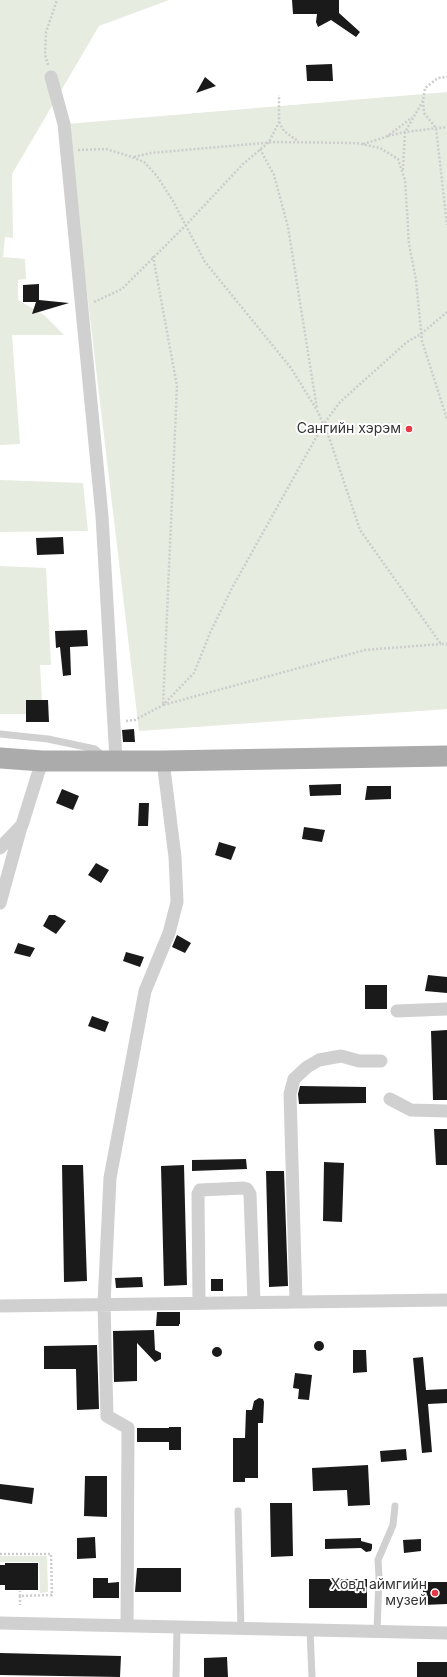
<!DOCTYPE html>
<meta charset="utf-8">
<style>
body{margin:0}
canvas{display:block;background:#fff}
</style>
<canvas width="447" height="1677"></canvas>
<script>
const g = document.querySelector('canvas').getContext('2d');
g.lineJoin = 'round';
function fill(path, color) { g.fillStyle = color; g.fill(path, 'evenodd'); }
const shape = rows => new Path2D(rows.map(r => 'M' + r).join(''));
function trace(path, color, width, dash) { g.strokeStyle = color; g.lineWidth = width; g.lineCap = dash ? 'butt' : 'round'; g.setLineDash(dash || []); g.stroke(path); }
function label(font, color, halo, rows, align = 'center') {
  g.font = font + ' Inter,sans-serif'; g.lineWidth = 4; g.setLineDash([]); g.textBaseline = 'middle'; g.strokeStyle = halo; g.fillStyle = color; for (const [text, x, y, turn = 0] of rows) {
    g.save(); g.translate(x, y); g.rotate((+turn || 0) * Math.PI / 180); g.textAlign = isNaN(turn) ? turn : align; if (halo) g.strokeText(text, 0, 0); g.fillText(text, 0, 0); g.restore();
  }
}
fill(shape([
 [0,0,169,0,99,26,12,174,13,238,5,237,3,257,25,259,26,279,18,280,18,300,44,315,64,335,12,335,20,444,0,445],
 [447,92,447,709,139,731,67,124],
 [0,480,83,483,88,531,0,532],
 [0,566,46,568,51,665,40,665,42,700,26,700,26,714,0,714],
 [0,1556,47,1556,48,1592,40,1593,39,1562,0,1562]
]), '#e6ecdf');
fill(shape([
 [292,0,339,0,339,13,360,32,356,37,331,20,318,27,316,22,317,14,293,14],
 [332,64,333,81,307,81,306,65],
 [205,77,216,86,196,93],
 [39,284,39,300,69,303,32,314,36,302,23,302,23,285],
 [63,537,64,554,37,555,36,538],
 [87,630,88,646,70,647,71,675,63,676,60,647,56,648,55,631],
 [26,700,48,700,49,722,26,722],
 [134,729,135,742,123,742,122,730],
 [341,784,341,795,310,796,309,785],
 [367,786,391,786,391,799,365,800],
 [62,789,79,796,73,810,56,803],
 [139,803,149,803,148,826,138,826],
 [304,827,325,830,322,842,302,839],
 [219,842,236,847,231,860,215,855],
 [96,863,109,870,101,883,88,875],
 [49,915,55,915,66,921,56,934,43,926],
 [177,935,191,943,185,953,172,947],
 [18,943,35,948,30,957,14,953],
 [126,952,144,957,140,967,123,961],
 [428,975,447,977,447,993,425,991],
 [365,985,387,985,387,1009,365,1009],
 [92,1016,109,1022,105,1032,88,1026],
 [447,1030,447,1100,433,1100,431,1031],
 [300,1086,366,1087,366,1103,299,1104,298,1094],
 [434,1129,447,1129,447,1165,436,1165],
 [246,1159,247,1169,192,1171,192,1160],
 [324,1162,344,1163,342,1222,323,1221],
 [62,1165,83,1165,87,1281,64,1282],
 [184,1165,187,1285,164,1286,161,1166],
 [266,1171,284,1171,288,1286,269,1287],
 [142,1277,143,1287,116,1288,115,1278],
 [211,1279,223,1279,223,1291,211,1291],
 [157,1312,180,1312,180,1324,179,1324,179,1326,156,1326],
 [154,1330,155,1350,161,1353,161,1359,155,1362,137,1343,137,1381,114,1382,113,1331],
 '314 1346a5 5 0 1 1 10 0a5 5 0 1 1-10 0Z',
 [97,1345,99,1409,77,1410,76,1369,44,1369,44,1346],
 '212 1352a5 5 0 1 1 10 0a5 5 0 1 1-10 0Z',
 [353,1350,366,1350,367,1372,353,1373],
 [423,1357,426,1390,447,1389,447,1403,428,1404,432,1452,422,1453,413,1358],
 [295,1373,312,1375,309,1400,298,1399,299,1389,293,1388],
 [259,1398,263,1399,264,1402,263,1423,258,1423,258,1478,245,1478,245,1482,233,1482,233,1438,245,1438,246,1410,252,1410,254,1401],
 [169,1427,181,1427,181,1450,169,1450,169,1442,137,1442,137,1428,169,1428],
 [406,1449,407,1460,381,1462,380,1451],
 [368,1465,370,1505,348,1506,347,1490,313,1491,312,1468],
 [85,1476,107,1476,107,1517,84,1516],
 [0,1484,34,1488,32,1504,0,1499],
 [270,1503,292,1503,293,1556,271,1557],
 [95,1537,96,1558,77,1559,77,1538],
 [361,1538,361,1541,372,1544,372,1548,371,1551,366,1552,361,1548,325,1549,325,1539],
 [421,1539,421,1551,404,1553,403,1540],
 [5,1563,38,1563,38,1590,5,1590,5,1585,0,1585,0,1565,5,1565],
 [137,1568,181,1568,181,1592,135,1592],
 [93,1578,108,1578,108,1583,119,1582,119,1598,93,1598],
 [309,1579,367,1579,367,1608,309,1608],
 [423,1582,447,1582,447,1604,423,1605],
 [0,1653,121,1656,120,1677,0,1675],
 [227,1657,228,1677,204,1677,204,1658],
 [417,1662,447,1662,447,1677,417,1677]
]), '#1a1a1a');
trace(shape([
 [48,65,45,55,46,32,57,0],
 [423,101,424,113,436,128,447,225],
 [279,122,284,131,299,142],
 [388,136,405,132,447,127],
 [363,144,386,137,405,123,412,117],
 [260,149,274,175,288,227,317,409],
 [78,150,106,149,129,156,144,162,157,176,173,201,205,262,291,368,318,412,330,440,360,530,441,644,447,644],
 [134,157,151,153,275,142,357,143,380,148,398,159,405,180,409,244,416,280,422,341,447,419],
 [403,170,405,132,423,101,425,88,438,78,447,77],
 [153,256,177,386,163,705,365,650,441,644],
 [94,302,122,289,185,226,243,164,269,142,279,122,279,95],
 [126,721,135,720,163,705,194,673,210,633,232,588,323,425,340,402,407,342,421,334,447,312],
 [0,1554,51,1554,52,1595,20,1596,20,1591],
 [20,1596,20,1605]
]), '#cdcdcd', 2.5, [2, 2]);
trace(shape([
 [0,734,48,739,95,749,103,756],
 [238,1511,241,1629],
 [310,1630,312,1677],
 [377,1631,379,1577,378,1560,393,1525,395,1506],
 [176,1677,177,1627]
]), '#d0d0d0', 7);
trace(shape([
 [51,77,64,124,102,516,116,760],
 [0,848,22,825,42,761],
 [0,903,21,827],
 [397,1011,447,1009],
 [390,1099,411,1110,447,1111],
 [296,1301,290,1094,294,1079,307,1067,319,1060,341,1056,359,1061,381,1061],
 [199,1303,198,1194,200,1190,243,1188,247,1189,250,1194,254,1302],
 [0,1306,447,1300],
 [0,1623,447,1633],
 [127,1626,128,1428,107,1416,104,1304,110,1178,145,991,169,933,177,902,175,857,163,761]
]), '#d0d0d0', 13);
trace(shape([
 [0,758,42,761,163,761,447,756]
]), '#ababab', 21);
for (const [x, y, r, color] of [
 [409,429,4,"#e63946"],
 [435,1593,4,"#e63946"]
]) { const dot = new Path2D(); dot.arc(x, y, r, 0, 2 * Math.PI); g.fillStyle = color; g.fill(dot); trace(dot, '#fff', 1.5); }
label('14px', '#333', '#fff', [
 ["Сангийн хэрэм",401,429],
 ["Ховд аймгийн",427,1585],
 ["музей",427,1601]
], 'right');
</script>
